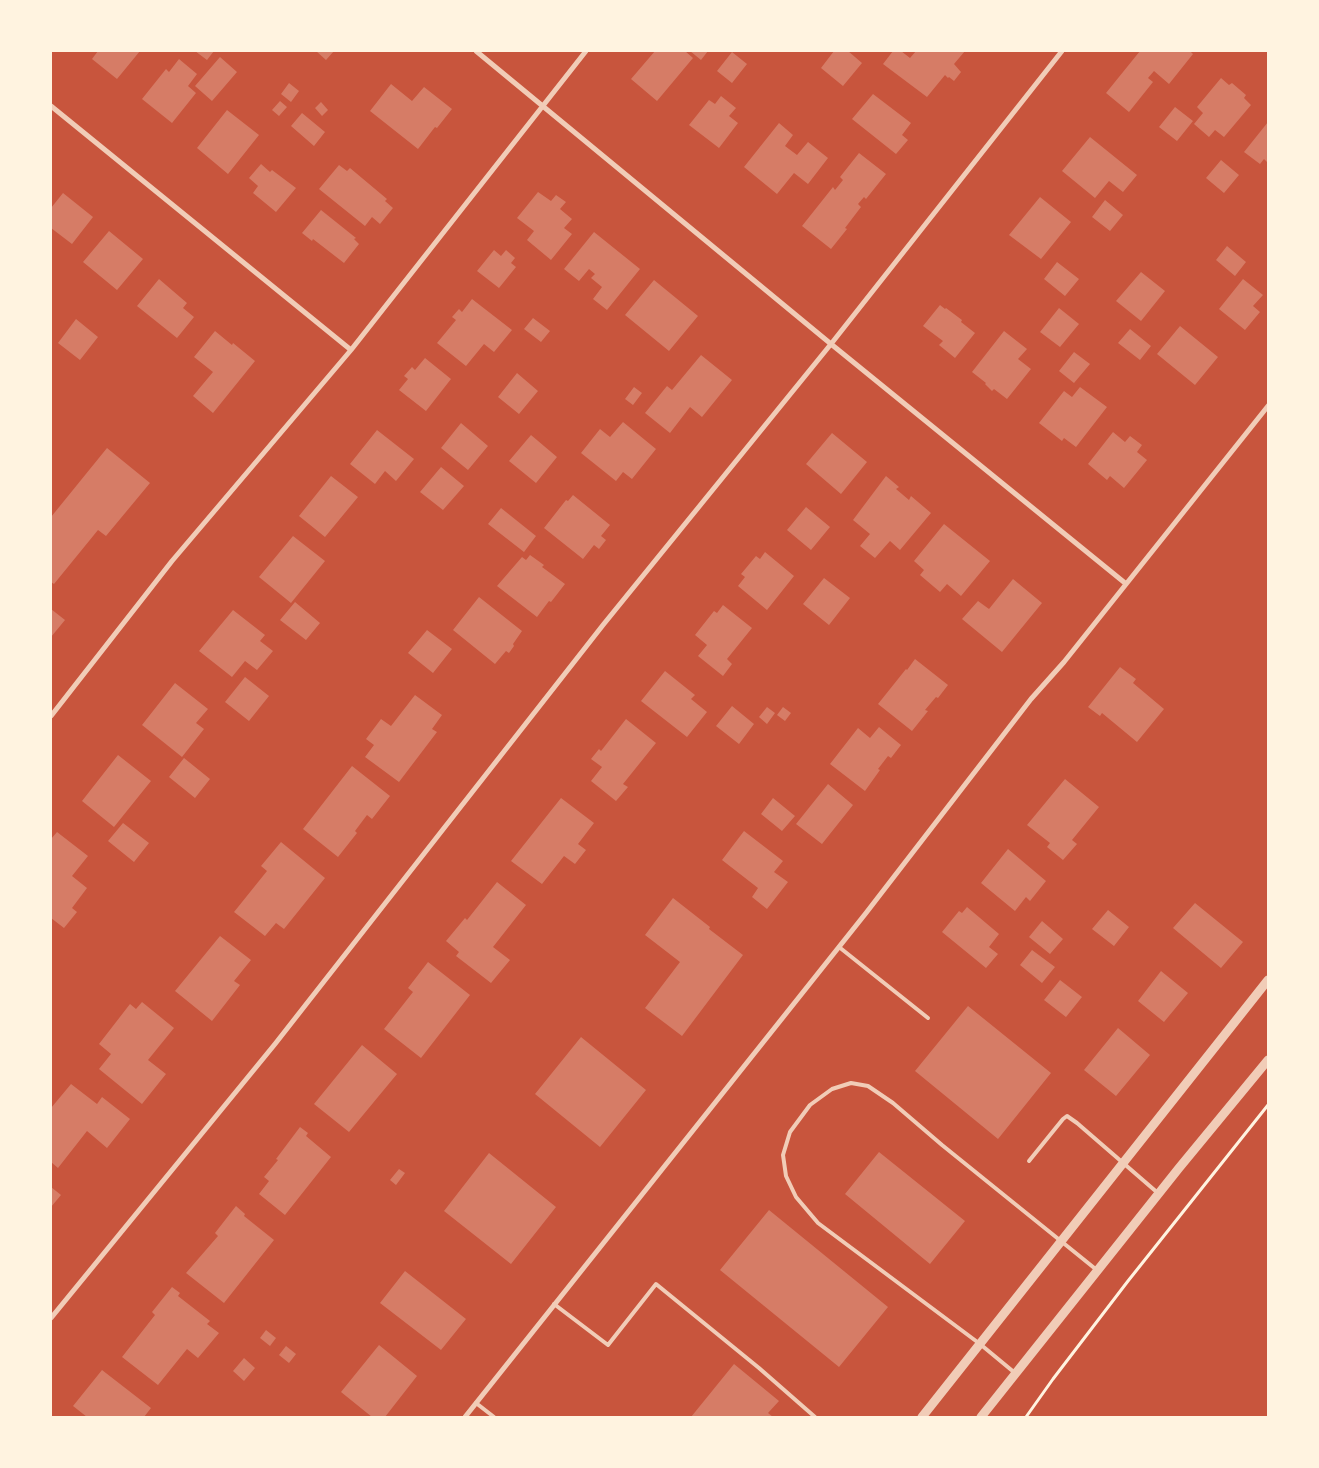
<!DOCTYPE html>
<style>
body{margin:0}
#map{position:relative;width:1319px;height:1468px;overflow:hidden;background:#c8553d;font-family:"PT Sans",sans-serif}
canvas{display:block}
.frame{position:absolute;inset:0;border:52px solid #fff3e0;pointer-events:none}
</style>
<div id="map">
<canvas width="1319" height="1468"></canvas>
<div class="frame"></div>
</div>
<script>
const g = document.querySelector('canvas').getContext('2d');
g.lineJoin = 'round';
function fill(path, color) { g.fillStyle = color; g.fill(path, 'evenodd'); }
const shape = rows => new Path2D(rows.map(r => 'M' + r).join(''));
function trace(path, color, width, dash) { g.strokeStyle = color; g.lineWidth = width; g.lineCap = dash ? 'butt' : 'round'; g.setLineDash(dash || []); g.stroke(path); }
fill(shape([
 [98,51,140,51,117,79,92,59],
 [195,51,214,51,207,60],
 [316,51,334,51,326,60],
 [655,51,685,51,693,58,657,101,631,79],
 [690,51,708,51,701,60],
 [834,51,848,51,862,63,843,86,821,68],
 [893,51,901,51,910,58,916,51,965,51,954,64,961,72,954,81,949,77,948,78,945,75,927,97,883,64],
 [1140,51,1190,51,1193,54,1169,84,1154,71,1148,78,1153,82,1129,112,1106,93],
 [732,52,747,64,732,83,717,71],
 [220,57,237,72,212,101,195,86],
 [179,59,197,74,188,86,196,93,172,123,142,99,166,69,169,72],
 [1221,78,1229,85,1232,83,1246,95,1244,98,1251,105,1224,137,1215,130,1209,137,1194,124,1203,113,1197,107],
 [289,83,299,91,291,102,281,94],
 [391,84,412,101,424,87,452,109,437,128,435,127,418,149,370,111],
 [873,94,911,123,902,135,908,140,896,154,852,119],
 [721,96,736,108,729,116,738,123,719,148,689,125,709,100,715,104],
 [280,101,287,107,279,116,272,110],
 [321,102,328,110,322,116,315,108],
 [1175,107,1193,121,1177,141,1159,127],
 [227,110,259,135,228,174,197,148],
 [302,113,325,132,314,146,291,126],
 [1268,122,1268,163,1264,159,1260,164,1244,152],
 [779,123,793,135,785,146,797,155,808,142,828,158,808,184,794,173,777,194,744,167],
 [1090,137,1137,175,1123,192,1109,181,1095,198,1062,171],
 [859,153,886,174,866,199,864,197,858,204,861,207,845,228,847,229,831,249,802,226,833,187,835,190,843,180,840,177],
 [1221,160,1239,175,1224,193,1206,178],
 [261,164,270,172,272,170,296,188,276,212,253,193,258,186,249,178],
 [339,165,347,171,350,168,387,199,385,201,393,208,380,224,372,217,365,226,319,189],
 [538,192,551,201,556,195,566,202,560,209,572,219,564,228,572,234,551,260,527,240,534,231,517,218],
 [63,193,93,217,72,244,51,228,51,208],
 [1040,197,1071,222,1041,259,1009,235],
 [1105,200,1123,215,1110,231,1092,217],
 [321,210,356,238,354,239,359,244,344,263,313,239,312,241,302,233],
 [109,231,143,259,117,290,83,262],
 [594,232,640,269,607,310,593,299,602,287,591,278,595,274,589,269,579,281,564,269],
 [1227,246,1246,262,1235,276,1216,260],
 [494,250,501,256,506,250,515,258,511,263,516,267,499,288,477,271],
 [1057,262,1079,279,1065,296,1044,279],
 [1141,272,1165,291,1141,321,1116,301],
 [159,279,187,303,183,308,194,317,177,338,137,306],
 [1243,279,1263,295,1253,306,1260,312,1245,330,1219,309],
 [654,280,698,316,669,351,625,315],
 [472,299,512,330,494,352,484,344,466,366,437,343,456,320,452,317,459,309,462,312],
 [940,305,945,309,946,308,962,320,961,322,975,333,955,358,939,345,943,341,923,326],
 [1059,308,1079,324,1060,347,1040,332],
 [533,318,550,331,541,342,524,329],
 [76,319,98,337,80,360,58,343],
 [1180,326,1218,357,1195,385,1157,354],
 [1130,329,1151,346,1140,360,1118,343],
 [215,331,232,345,233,343,255,361,213,413,193,396,213,372,194,357],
 [1004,331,1027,349,1018,359,1031,369,1007,399,994,389,992,391,985,384,986,383,972,372],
 [1074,352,1090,364,1074,383,1059,371],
 [701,355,732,380,702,417,690,407,670,433,645,413,667,386,672,390],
 [425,358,451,379,426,411,399,390,408,379,404,376,412,367,415,370],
 [517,373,538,391,519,414,498,397],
 [634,387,642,393,633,405,625,399],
 [1080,387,1107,407,1076,447,1064,438,1062,441,1039,423,1064,391,1072,397],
 [623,422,656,449,632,479,623,472,616,481,581,453,600,429,610,437],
 [461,423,488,446,468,470,441,448],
 [377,430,414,459,396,481,385,471,375,484,350,464],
 [1113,432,1125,442,1130,436,1142,445,1137,452,1147,460,1124,488,1110,476,1107,480,1088,464],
 [832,433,867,462,841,494,806,464],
 [531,435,557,457,536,483,509,461],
 [107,448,150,483,106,536,98,530,54,584,51,582,51,517],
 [441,467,464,486,443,510,420,492],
 [331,476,358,497,325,537,299,516],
 [886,476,899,487,896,489,909,500,911,496,931,513,900,550,890,541,875,558,860,546,870,534,853,520],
 [573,495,610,525,601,536,606,540,599,549,594,545,583,559,544,528,566,500,568,501],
 [806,507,830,527,811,550,787,530],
 [501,508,536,536,524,552,488,524],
 [944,524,990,561,961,596,947,584,940,592,920,575,924,570,914,561],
 [293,536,325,561,291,603,259,577],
 [765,552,794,576,767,610,738,586,745,577,741,574,756,556,760,559],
 [530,555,544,565,542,567,565,584,551,602,549,601,537,617,497,586,522,557,526,560],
 [824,578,850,598,829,625,803,604],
 [1013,579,1042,603,1002,652,962,619,978,601,989,609],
 [479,597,522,631,513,644,514,646,509,653,506,651,495,664,453,630],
 [295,602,320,623,306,640,280,620],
 [723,605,752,628,727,659,732,664,723,676,698,656,707,645,695,635,714,611,717,613],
 [51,609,65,620,51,637],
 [233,610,265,635,260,641,273,651,257,670,245,661,232,677,199,651],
 [427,630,452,649,433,673,408,653],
 [915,659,948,685,938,698,936,697,925,710,928,711,912,731,878,704,906,669,907,670],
 [1120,667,1136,679,1133,683,1164,709,1137,742,1102,713,1100,716,1088,707],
 [665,671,695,695,691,699,707,712,687,737,641,701],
 [245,677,269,696,249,721,225,702],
 [175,683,208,709,196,723,204,729,182,757,142,725],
 [415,695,442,715,432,729,437,732,399,782,365,757,374,745,366,739,381,719,391,726],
 [732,706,754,724,739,744,716,726],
 [767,707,775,713,767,724,759,717],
 [783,707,791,713,785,721,777,715],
 [626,719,656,743,623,784,628,787,616,801,591,781,602,767,591,759,599,749,601,751],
 [879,727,901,745,891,758,888,756,878,769,880,770,865,791,830,764,858,728,870,738],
 [118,755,151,781,114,827,82,801],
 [184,758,210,779,195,798,169,777],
 [352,766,390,796,372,819,367,815,355,831,357,833,338,857,303,829],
 [1065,779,1099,807,1072,840,1077,844,1063,860,1047,847,1050,843,1027,825],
 [828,784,853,805,822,844,796,824],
 [561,798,594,823,578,844,586,850,575,864,564,856,542,884,511,861],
 [773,798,795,816,782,831,761,814],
 [123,823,149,843,134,862,108,841],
 [744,831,783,861,774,872,788,882,767,909,752,897,758,888,722,860],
 [57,832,88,856,72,876,87,888,72,908,77,912,64,928,51,918,51,839],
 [281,842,325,878,284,929,276,923,265,936,234,912,267,871,261,866],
 [1008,849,1046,881,1030,901,1026,897,1015,911,981,883],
 [497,882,526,905,493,947,510,960,491,983,456,956,459,952,446,941,465,918,467,920],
 [673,898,710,927,709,929,743,955,682,1036,645,1008,680,962,645,935],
 [1195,903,1243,942,1221,968,1173,928],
 [967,907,999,934,989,947,998,954,986,968,942,932,959,911,962,913],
 [1108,910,1129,927,1114,946,1092,929],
 [1042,921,1063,939,1050,954,1029,937],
 [220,936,251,960,234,981,240,985,212,1021,175,991],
 [1032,950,1055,967,1042,983,1020,965],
 [428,962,470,995,421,1058,384,1029,413,992,408,988],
 [1161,971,1188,993,1164,1022,1138,1001],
 [1060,980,1082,997,1066,1017,1044,1000],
 [142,1002,174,1028,148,1060,166,1074,142,1104,99,1069,111,1054,99,1044,130,1004,136,1009],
 [968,1006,1051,1073,998,1139,915,1071],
 [1118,1028,1150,1055,1116,1096,1084,1070],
 [581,1037,646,1090,600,1147,535,1094],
 [362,1045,397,1074,349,1132,314,1104],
 [71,1084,97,1104,102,1097,130,1119,107,1148,87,1131,58,1168,51,1162,51,1108],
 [300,1127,308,1133,306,1136,331,1157,285,1215,259,1194,269,1181,264,1177,278,1160,276,1159],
 [879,1152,965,1221,930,1264,845,1194],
 [489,1153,556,1207,511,1264,444,1211],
 [399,1169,405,1173,396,1185,390,1180],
 [51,1187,61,1195,51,1207],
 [236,1206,245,1214,244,1216,274,1240,224,1303,186,1273,218,1236,215,1233],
 [769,1210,888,1307,839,1367,720,1270],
 [405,1271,466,1319,441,1350,380,1303],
 [172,1287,180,1293,178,1296,210,1321,207,1324,219,1333,198,1358,187,1349,158,1385,122,1357,155,1315,152,1312],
 [266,1330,276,1338,270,1346,260,1338],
 [379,1345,417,1376,385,1417,372,1417,341,1392],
 [286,1346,296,1354,289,1363,279,1355],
 [244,1358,255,1368,244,1381,233,1371],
 [734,1364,779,1401,768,1413,773,1417,691,1417],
 [102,1370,151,1408,144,1417,87,1417,73,1406]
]), '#d67c66');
trace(shape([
 [1026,1417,1053,1379,1128,1281,1268,1105]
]), '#fff3e0', 3);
trace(shape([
 [839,947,928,1018],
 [1029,1161,1063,1119,1067,1116,1077,1123,1159,1194],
 [554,1304,608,1345,656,1284,759,1368,815,1417],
 [1015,1373,980,1344,818,1223,796,1197,786,1176,783,1155,790,1132,810,1105,832,1089,851,1083,868,1086,893,1103,942,1145,1098,1271],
 [476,1403,494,1417]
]), '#f1ccb7', 4);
trace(shape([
 [476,51,831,344,1125,583],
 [51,106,351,350],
 [51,716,172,561,351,350,586,51],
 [51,1318,275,1044,603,625,831,344,1062,51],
 [465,1417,866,913,1031,699,1064,662,1268,406]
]), '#f1ccb7', 5);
trace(shape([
 [922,1417,1268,980],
 [981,1417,1179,1168,1268,1060]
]), '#f1ccb7', 9);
</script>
